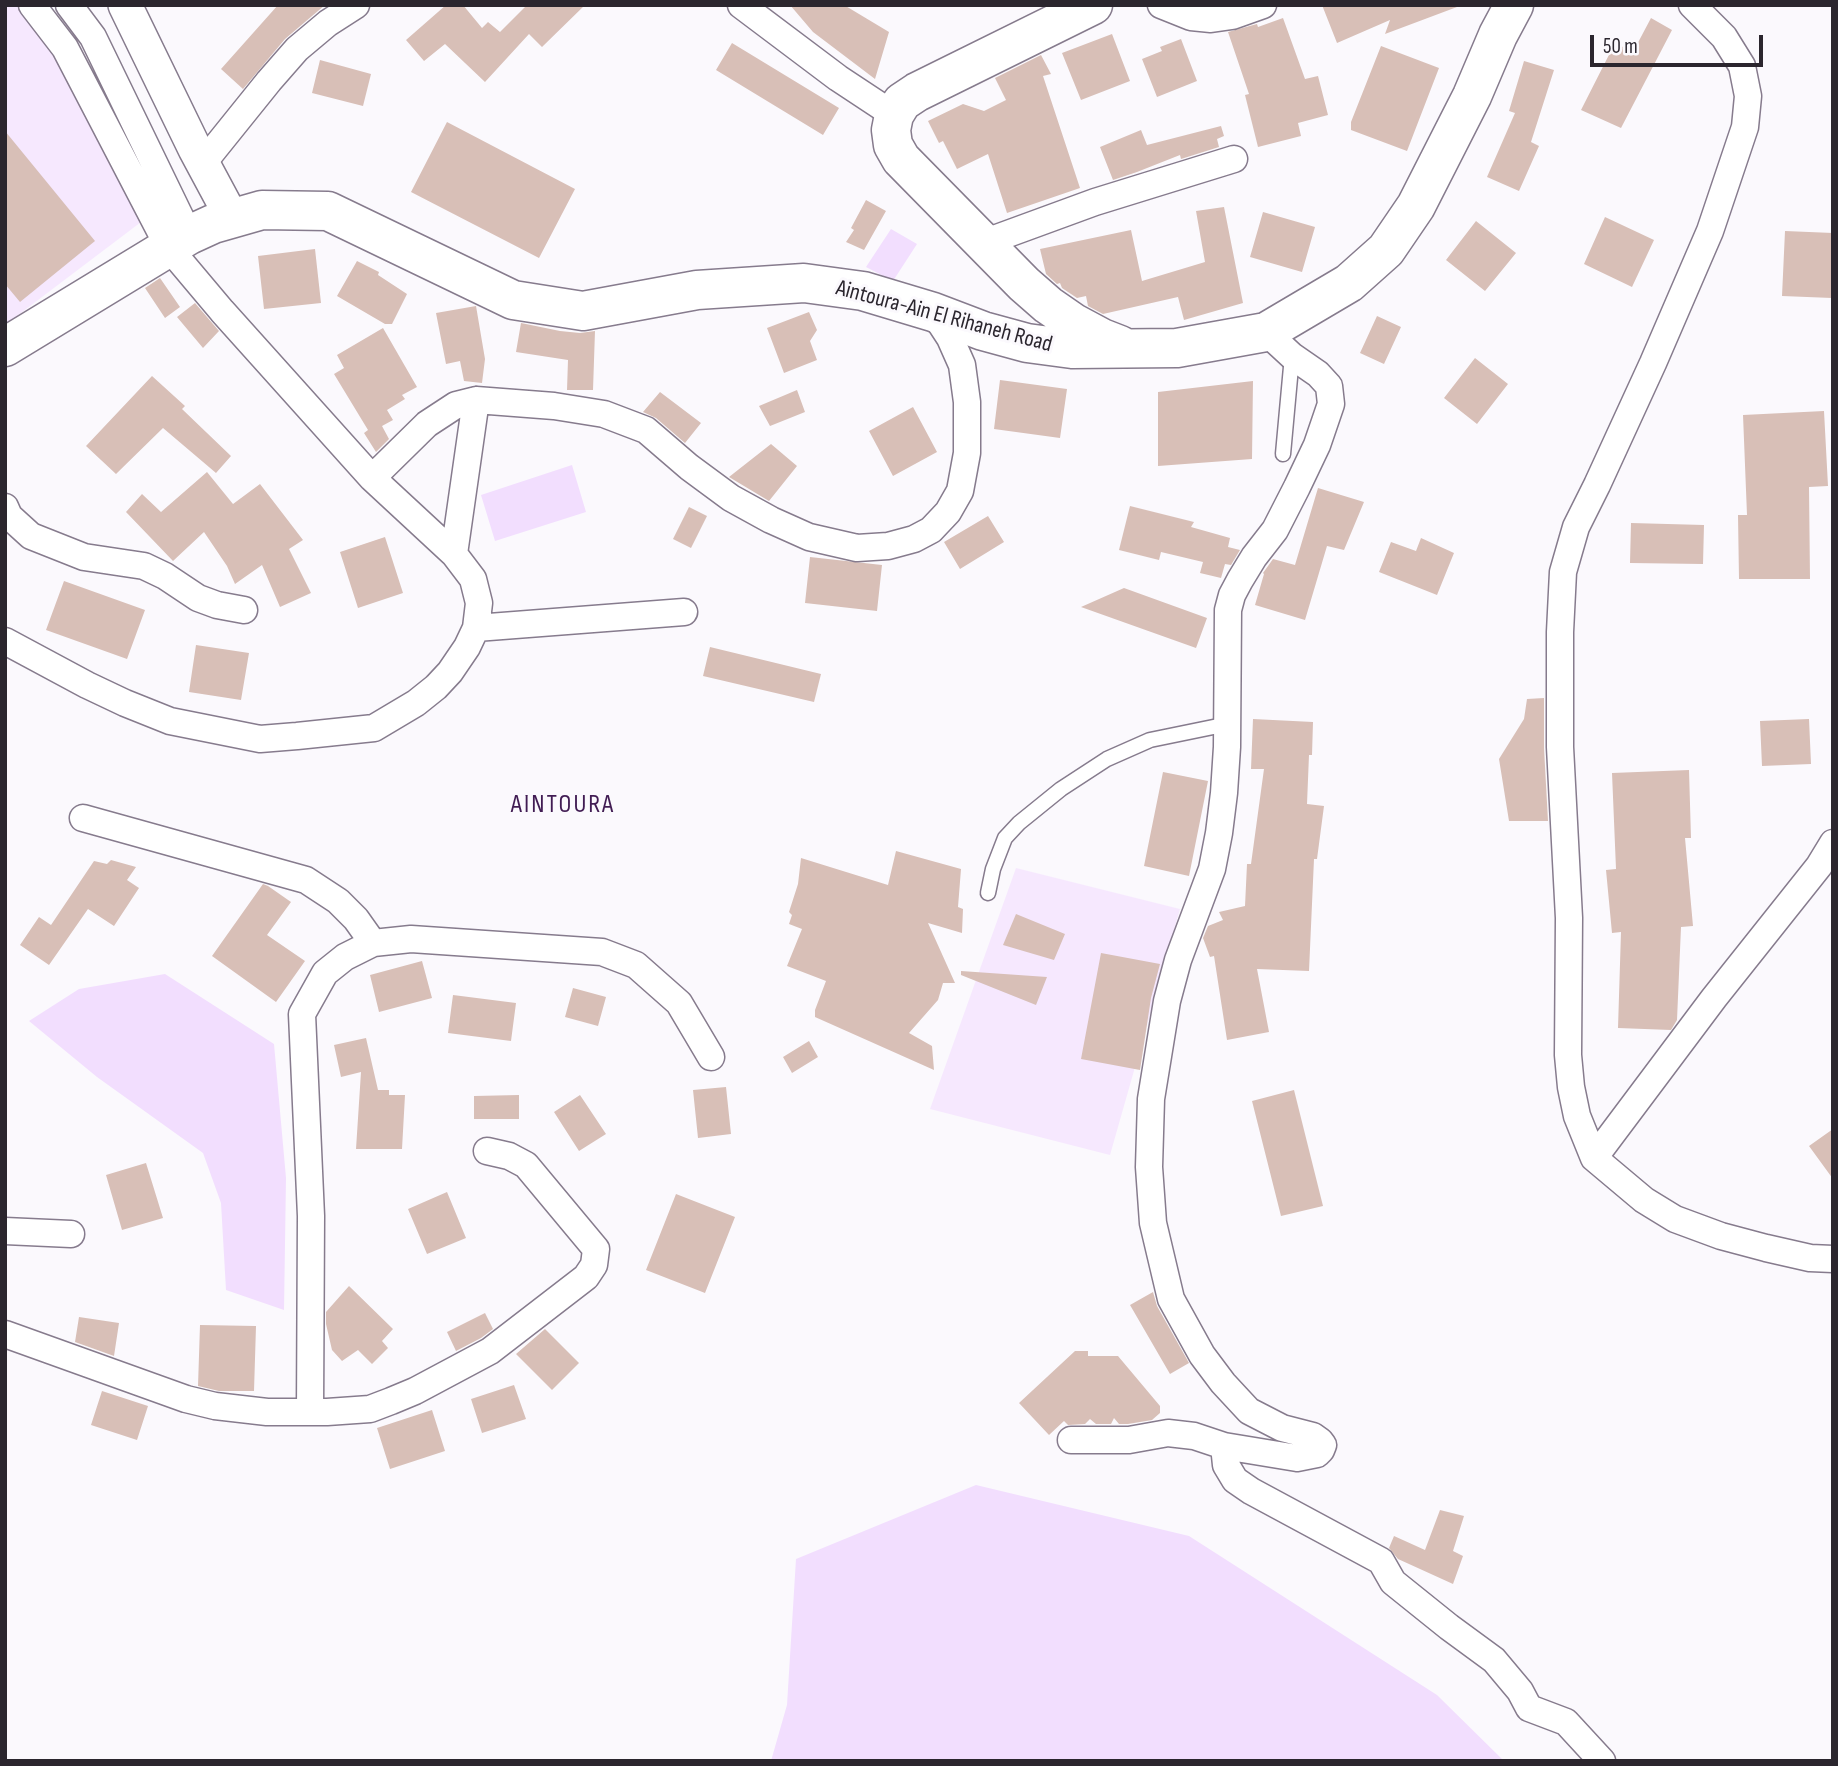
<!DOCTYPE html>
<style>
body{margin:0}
#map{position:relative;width:1838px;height:1766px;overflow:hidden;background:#fbf9fd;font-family:"Sofia Sans Condensed",sans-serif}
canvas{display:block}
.frame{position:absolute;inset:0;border:7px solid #2b262e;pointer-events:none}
.scale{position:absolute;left:1590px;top:35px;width:173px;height:32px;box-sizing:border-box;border:4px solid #2b262e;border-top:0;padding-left:9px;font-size:21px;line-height:24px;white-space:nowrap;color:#2b262e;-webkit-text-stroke:5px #fbf9fd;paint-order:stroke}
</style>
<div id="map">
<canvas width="1838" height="1766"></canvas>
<div class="frame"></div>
<div class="scale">50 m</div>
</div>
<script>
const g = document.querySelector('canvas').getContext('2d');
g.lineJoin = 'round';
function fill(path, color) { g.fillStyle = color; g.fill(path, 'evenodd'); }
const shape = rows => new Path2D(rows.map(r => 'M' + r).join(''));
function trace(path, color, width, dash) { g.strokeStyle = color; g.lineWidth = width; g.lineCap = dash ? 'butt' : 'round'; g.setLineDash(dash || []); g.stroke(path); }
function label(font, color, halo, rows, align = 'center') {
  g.font = font + ' "Sofia Sans Condensed",sans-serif'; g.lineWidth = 6; g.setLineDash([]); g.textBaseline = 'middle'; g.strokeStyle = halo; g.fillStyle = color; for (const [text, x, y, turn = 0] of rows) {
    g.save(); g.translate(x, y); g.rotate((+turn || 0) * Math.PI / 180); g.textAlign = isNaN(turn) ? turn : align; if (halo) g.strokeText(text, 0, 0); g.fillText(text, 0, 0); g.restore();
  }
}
fill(shape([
 [5,5,24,5,26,8,149,216,5,325],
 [1016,868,1180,909,1110,1155,930,1109]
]), '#f6e8fe');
fill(shape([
 [891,229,917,244,893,281,866,267],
 [572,465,586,512,495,541,481,495],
 [165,974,274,1044,286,1178,284,1310,226,1290,221,1203,203,1153,97,1077,29,1021,79,989],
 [976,1485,1189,1536,1437,1695,1504,1761,771,1761,787,1705,796,1559]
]), '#f2defe');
fill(shape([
 [278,5,325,5,285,39,243,89,221,69],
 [446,5,463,5,482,28,488,22,500,32,527,5,585,5,542,47,529,34,485,82,445,44,424,61,406,40],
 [790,5,844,5,889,32,875,79,813,32],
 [1322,5,1456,5,1457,7,1385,34,1390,20,1337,43],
 [1283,18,1305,79,1318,76,1328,115,1298,123,1301,136,1258,147,1245,95,1249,94,1228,32,1257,24,1258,27],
 [1651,18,1672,30,1621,128,1581,110,1615,43,1633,52],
 [1112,34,1130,81,1081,100,1062,53],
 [1181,39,1197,81,1157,97,1142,59,1162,51,1160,47],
 [732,43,839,108,823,135,716,70],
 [1381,46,1439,68,1407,151,1351,130,1351,122],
 [1041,55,1051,74,1043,76,1080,188,1007,213,988,154,957,169,943,141,939,143,928,121,963,104,984,111,1006,100,995,78],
 [320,60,371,74,363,106,312,93],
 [1524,61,1554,70,1531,142,1539,146,1519,191,1487,177,1515,113,1509,111],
 [447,122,575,189,539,258,411,192],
 [1221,126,1224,136,1217,139,1219,147,1181,159,1180,155,1137,172,1113,180,1100,147,1141,130,1147,145],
 [5,131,95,241,20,302,5,284],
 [866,200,886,211,864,250,846,242,854,230,851,228],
 [1224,207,1243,303,1184,320,1178,297,1103,314,1088,306,1086,296,1077,298,1062,288,1060,283,1057,284,1046,274,1040,249,1131,230,1142,281,1205,262,1196,211],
 [1263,212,1315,227,1302,272,1250,257],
 [1605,217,1654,240,1632,287,1584,264],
 [1476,221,1516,253,1485,291,1446,260],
 [1785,231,1833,233,1832,298,1782,296],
 [315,249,321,303,264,309,258,256],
 [357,261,379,272,378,275,407,294,392,324,385,324,337,296],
 [160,278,180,307,165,318,145,288],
 [195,303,219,331,203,348,177,317],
 [476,306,485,359,482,383,464,381,460,361,446,364,436,313],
 [809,312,817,330,810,341,817,360,784,373,767,328],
 [1377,316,1401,327,1384,364,1360,353],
 [521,323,560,331,580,333,595,331,593,390,567,390,568,360,516,352],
 [383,328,417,387,402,395,405,399,387,410,393,420,382,426,389,439,376,452,364,433,368,430,334,374,344,368,337,355],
 [1475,358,1508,384,1477,424,1444,398],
 [152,376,185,406,182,409,231,456,216,473,163,428,116,474,86,446],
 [1000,380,1067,389,1060,438,994,429],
 [1253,381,1252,459,1158,466,1158,392],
 [797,390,805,412,770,426,759,406],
 [660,392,701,423,685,443,656,418,643,412],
 [913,407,937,452,893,476,869,431],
 [1824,411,1828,486,1809,487,1810,579,1739,579,1738,515,1747,515,1743,415],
 [771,444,797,466,769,501,729,477],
 [207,472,233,504,260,484,303,540,289,549,311,593,280,607,262,565,235,584,227,566,204,532,173,561,126,512,142,494,161,512],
 [1318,488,1364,502,1344,550,1327,546,1305,620,1255,605,1264,574,1263,573,1273,559,1295,565],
 [1130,506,1194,522,1191,527,1230,538,1228,547,1240,550,1231,565,1225,564,1221,578,1200,573,1203,562,1161,552,1159,560,1119,550],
 [689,507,707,516,691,548,673,539],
 [988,516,1004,542,960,569,944,542],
 [1631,523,1704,525,1703,564,1630,563],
 [385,537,403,593,358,608,340,552],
 [1421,538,1454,553,1437,595,1379,572,1391,542,1416,551],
 [810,557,882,565,877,611,805,603],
 [64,581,145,610,127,659,46,630],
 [1124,588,1207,618,1196,648,1081,607],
 [196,645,249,653,241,700,189,692],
 [710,647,821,674,814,702,703,676],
 [1544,698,1544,748,1548,821,1509,821,1499,759,1524,719,1527,699],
 [1253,719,1313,722,1312,755,1309,755,1307,804,1324,806,1317,859,1314,859,1309,971,1257,969,1269,1032,1227,1040,1214,956,1210,957,1203,938,1208,926,1223,920,1219,912,1245,906,1247,864,1251,864,1264,769,1251,769],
 [1809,719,1811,764,1762,766,1760,721],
 [1689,770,1691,838,1685,838,1693,926,1681,927,1677,1020,1671,1030,1618,1028,1621,932,1612,933,1606,870,1616,869,1612,773],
 [1163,772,1208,781,1189,876,1144,866],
 [896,851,961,869,958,907,963,909,962,933,928,923,955,983,943,983,938,1000,909,1033,932,1046,934,1070,815,1017,815,1010,826,981,787,966,802,929,789,924,792,915,789,912,798,884,801,858,888,885],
 [111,860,136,867,127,880,139,888,114,926,88,909,49,965,20,945,39,917,51,925,94,861,107,864],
 [263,884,268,886,291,902,267,935,305,961,276,1002,212,956],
 [1016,914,1065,934,1054,960,1003,945],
 [1101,953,1160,964,1151,998,1140,1070,1081,1059],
 [422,961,432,998,379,1012,370,975],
 [961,971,1047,977,1036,1005,961,975],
 [573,988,606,997,598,1026,565,1017],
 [453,995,516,1003,511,1041,448,1033],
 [366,1038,378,1090,389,1090,389,1095,405,1095,402,1149,356,1149,361,1072,341,1077,334,1045],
 [809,1041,818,1057,792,1073,783,1057],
 [726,1087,731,1134,698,1138,693,1090],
 [1294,1090,1323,1206,1281,1216,1252,1101],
 [519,1095,519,1119,474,1119,474,1096],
 [580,1095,606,1134,579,1151,554,1112],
 [1833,1129,1833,1179,1809,1146],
 [146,1163,163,1218,122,1230,106,1175],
 [447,1192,466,1238,427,1254,408,1209],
 [676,1194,735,1217,705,1293,646,1270],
 [349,1286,393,1329,382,1341,388,1348,372,1364,358,1350,342,1361,332,1350,326,1324,326,1312],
 [1153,1292,1157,1306,1189,1363,1170,1374,1130,1305],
 [485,1313,493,1329,481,1338,456,1351,447,1332],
 [79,1317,119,1323,114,1356,75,1342],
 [200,1325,256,1326,254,1391,219,1391,198,1386],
 [545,1329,579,1363,552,1390,516,1354],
 [1075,1351,1088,1351,1088,1356,1118,1356,1160,1406,1160,1413,1152,1420,1128,1424,1119,1424,1114,1418,1111,1424,1096,1424,1090,1419,1085,1424,1068,1425,1064,1421,1049,1435,1019,1403],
 [514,1385,526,1419,482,1433,471,1399],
 [102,1391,148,1406,137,1440,91,1425],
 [432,1410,445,1451,390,1469,377,1428],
 [1440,1510,1464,1516,1453,1551,1463,1556,1453,1584,1398,1559,1389,1548,1394,1536,1425,1550]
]), '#d8bfb7');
const service = shape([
 [1283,454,1292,356],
 [988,893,993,869,1005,838,1019,823,1061,789,1107,759,1150,740,1228,724]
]);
const minor = shape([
 [69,5,93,37,189,235],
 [741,5,838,78,894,115],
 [1161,5,1191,17,1211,19,1232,16,1263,5],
 [1692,5,1724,37,1742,66,1748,96,1745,127,1710,231,1653,363,1597,485,1576,527,1563,572,1560,632,1560,747,1569,918,1568,1055,1571,1087,1577,1116,1594,1158,1644,1200,1675,1219,1721,1236,1766,1248,1810,1258,1833,1259],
 [203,163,269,81,297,49,328,23,356,5],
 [983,243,1095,202,1234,159],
 [372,478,427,424,456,405,476,400,554,406,604,414,646,430,689,467,731,498,771,520,809,537,857,548,888,546,914,539,931,530,948,512,960,491,967,453,967,402,962,365,950,338,933,312],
 [5,507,9,516,31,536,84,557,144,566,165,576,198,598,217,605,244,610],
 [454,554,476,400],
 [476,628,684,612],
 [5,641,87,685,125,703,170,721,260,739,297,736,374,728,416,703,436,687,450,672,467,647,476,628,479,603,473,579,454,554,372,478,222,311,169,248,65,48,32,5],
 [83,818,306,880,338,901,356,919,373,943],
 [1594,1158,1714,998,1819,866,1833,843],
 [5,1231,71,1234],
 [5,1334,186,1399,215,1406,267,1412,327,1412,370,1409,391,1401,415,1391,490,1351,586,1277,594,1265,596,1249,526,1165,509,1156,487,1151],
 [310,1411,311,1216,302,1014,325,973,345,957,373,943,411,939,602,952,636,965,679,1003,711,1057],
 [1071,1440,1129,1440,1168,1433,1194,1436,1224,1446,1297,1458,1317,1454,1321,1450,1323,1445,1320,1441,1313,1436,1282,1428,1249,1411,1223,1383,1202,1355,1171,1299,1153,1223,1149,1167,1151,1099,1167,1001,1178,960,1212,869,1219,833,1224,793,1227,747,1228,610,1232,595,1240,580,1254,557,1275,530,1297,487,1317,445,1331,404,1329,386,1318,374,1292,356,1266,332],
 [1224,1446,1226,1465,1235,1480,1251,1491,1381,1561,1393,1582,1449,1627,1494,1660,1520,1691,1529,1708,1566,1722,1602,1761]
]);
const tertiary = shape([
 [125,5,195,149,232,218]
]);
const secondary = shape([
 [1093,5,917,92,902,102,894,115,891,130,893,145,901,159,1024,284,1048,305,1074,323,1102,338,1120,345],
 [5,347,189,235,213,224,262,210,328,211,513,300,583,311,697,290,804,283,863,291,933,312,983,331,1027,343,1072,349,1177,348,1266,332,1349,283,1386,250,1416,206,1472,96,1498,35,1514,5]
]);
trace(service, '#867b8d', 17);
trace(minor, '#867b8d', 29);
trace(tertiary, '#867b8d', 36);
trace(secondary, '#867b8d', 41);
trace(service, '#fff', 14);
trace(minor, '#fff', 26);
trace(tertiary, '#fff', 33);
trace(secondary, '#fff', 38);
label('23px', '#2b262e', '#fbf9fd', [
 ["Aintoura-Ain El Rihaneh Road",944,317,15]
]);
g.letterSpacing = '2px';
label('26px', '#411c53', '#fbf9fd', [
 ["AINTOURA",563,805]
]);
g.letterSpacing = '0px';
</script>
